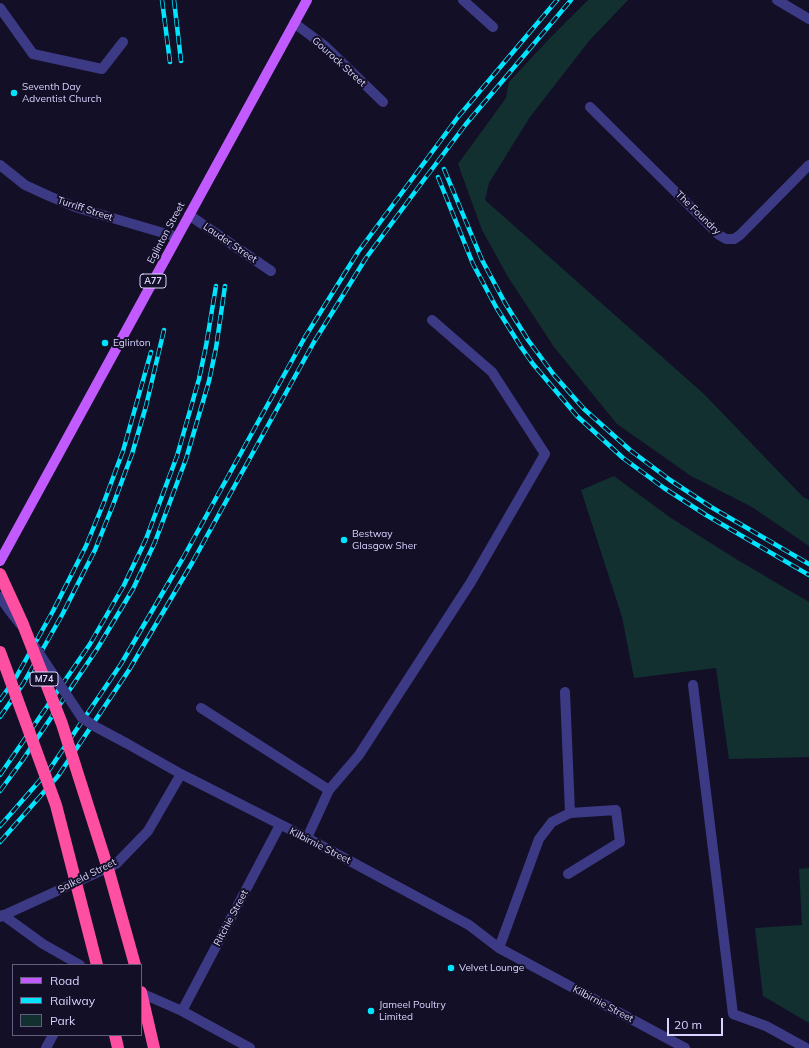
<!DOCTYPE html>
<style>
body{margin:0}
#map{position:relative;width:809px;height:1048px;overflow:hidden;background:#130f26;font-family:Mulish,sans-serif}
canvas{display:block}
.legend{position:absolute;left:12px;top:964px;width:130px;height:72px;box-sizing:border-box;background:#130f26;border:1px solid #625e7d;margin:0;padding:5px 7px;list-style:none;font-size:12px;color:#d9d4ff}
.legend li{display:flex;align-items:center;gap:8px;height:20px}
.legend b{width:20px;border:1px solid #625e7d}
.scale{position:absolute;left:667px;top:1018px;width:56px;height:18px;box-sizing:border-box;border:2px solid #d9d4ff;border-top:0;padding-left:5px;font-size:12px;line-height:14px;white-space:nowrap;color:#d9d4ff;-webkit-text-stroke:3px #130f26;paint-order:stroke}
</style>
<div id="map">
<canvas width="809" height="1048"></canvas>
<ul class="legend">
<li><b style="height:5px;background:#c25bff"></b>Road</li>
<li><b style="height:5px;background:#00e5ff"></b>Railway</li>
<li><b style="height:11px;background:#12302f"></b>Park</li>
</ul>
<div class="scale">20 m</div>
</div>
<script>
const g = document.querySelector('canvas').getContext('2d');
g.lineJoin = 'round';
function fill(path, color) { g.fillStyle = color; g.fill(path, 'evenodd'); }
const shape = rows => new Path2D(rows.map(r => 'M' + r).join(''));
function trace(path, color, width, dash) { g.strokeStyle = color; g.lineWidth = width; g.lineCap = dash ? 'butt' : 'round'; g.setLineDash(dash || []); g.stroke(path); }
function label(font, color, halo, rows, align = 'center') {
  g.font = font + ' Mulish,sans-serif'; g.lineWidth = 4; g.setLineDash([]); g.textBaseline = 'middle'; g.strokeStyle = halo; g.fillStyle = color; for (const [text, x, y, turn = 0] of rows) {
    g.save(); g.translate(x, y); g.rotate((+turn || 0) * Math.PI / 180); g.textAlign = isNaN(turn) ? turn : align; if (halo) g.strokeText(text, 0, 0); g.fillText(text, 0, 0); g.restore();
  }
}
fill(shape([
 [588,0,628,0,589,41,530,117,489,183,485,200,704,394,803,497,809,500,809,546,752,507,691,476,617,424,554,347,508,277,482,230,458,164,506,98,509,82,548,40],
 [614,476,671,518,736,559,809,602,809,757,729,759,716,668,634,678,622,617,581,490],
 [809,868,809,1023,763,996,755,928,802,925,799,869]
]), '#12302f');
trace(shape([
 [463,0,493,27],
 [777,0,809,19],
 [0,8,33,54,102,69,123,42],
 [294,23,325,46,383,102],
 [590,107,719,235,726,239,734,239,740,235,809,165],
 [0,165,25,185,49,196,75,207,177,237],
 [189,215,271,271],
 [0,597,9,610,20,624],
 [693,685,733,1014,766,1026,806,1048],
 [565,692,570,813],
 [201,708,329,790],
 [126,743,181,774,307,838,469,925,499,948,685,1048],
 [307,838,329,790,359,755,471,582,545,454,492,372,432,320],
 [3,915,43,944,80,965],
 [0,917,116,864,148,831,181,774],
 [499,948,539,839,552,822,570,813,616,810,620,842,568,874],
 [141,993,182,1011,250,1048],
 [182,1011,280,825],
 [46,1048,53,1035]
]), '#3d3a85', 10);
trace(shape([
 [0,561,307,0]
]), '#c25bff', 10);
trace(shape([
 [115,1035,118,1048]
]), '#ff4fa3', 12);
const rail = shape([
 [162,0,170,62],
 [174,0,181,61],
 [444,169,482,260,505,303,528,340,554,375,584,409,630,450,670,480,711,507,809,564],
 [438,177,473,264,496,307,521,347,533,364,577,416,623,458,664,488,706,515,809,575],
 [0,700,15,679,53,611,86,546,104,502,123,451,151,352],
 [0,717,23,684,62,615,95,550,113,505,132,454,146,406,164,330],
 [0,775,90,644,124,585,146,539,177,456,199,379,206,346,216,286],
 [0,791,22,761,97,649,133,589,155,542,186,459,209,381,216,348,225,286],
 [0,826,49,770,121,664,183,558,305,337,358,252,458,117,557,0],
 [0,842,58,776,129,670,192,563,314,342,366,258,423,181,466,124,571,0]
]);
trace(rail, '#00e5ff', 4.5);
trace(rail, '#130f26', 3, [9]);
trace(shape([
 [35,647,82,718,96,727,126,743]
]), '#3d3a85', 10);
trace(shape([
 [0,574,22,622,62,724,109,872,135,965],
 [0,652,56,805,97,965],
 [141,992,154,1048]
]), '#ff4fa3', 12);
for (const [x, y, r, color] of [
 [14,93,4,"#00e5ff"],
 [105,343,4,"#00e5ff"],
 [344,540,4,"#00e5ff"],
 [451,968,4,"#00e5ff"],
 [371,1011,4,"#00e5ff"]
]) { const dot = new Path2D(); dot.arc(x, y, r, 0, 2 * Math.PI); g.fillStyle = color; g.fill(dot); trace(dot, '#130f26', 1.5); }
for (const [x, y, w] of [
 [153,281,26],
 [44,679,28]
]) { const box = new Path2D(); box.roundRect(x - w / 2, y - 7, w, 14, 3); g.fillStyle = '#130f26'; g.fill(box); trace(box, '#d9d4ff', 1); }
label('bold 9px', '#d9d4ff', null, [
 ["A77",153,281],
 ["M74",44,679]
]);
label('10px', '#d9d4ff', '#130f26', [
 ["Gourock Street",339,62,42],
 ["Turriff Street",85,209,18],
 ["The Foundry",698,213,44],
 ["Eglinton Street",166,233,-62],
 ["Lauder Street",230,243,34],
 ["Kilbirnie Street",320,846,27],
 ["Salkeld Street",87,876,-27],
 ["Ritchie Street",231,918,-62],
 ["Kilbirnie Street",603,1004,28]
]);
label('10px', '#d9d4ff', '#130f26', [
 ["Seventh Day",22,87],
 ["Adventist Church",22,99],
 ["Eglinton",113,343],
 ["Bestway",352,534],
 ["Glasgow Sher",352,546],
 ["Velvet Lounge",459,968],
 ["Jameel Poultry",379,1005],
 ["Limited",379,1017]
], 'left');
</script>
